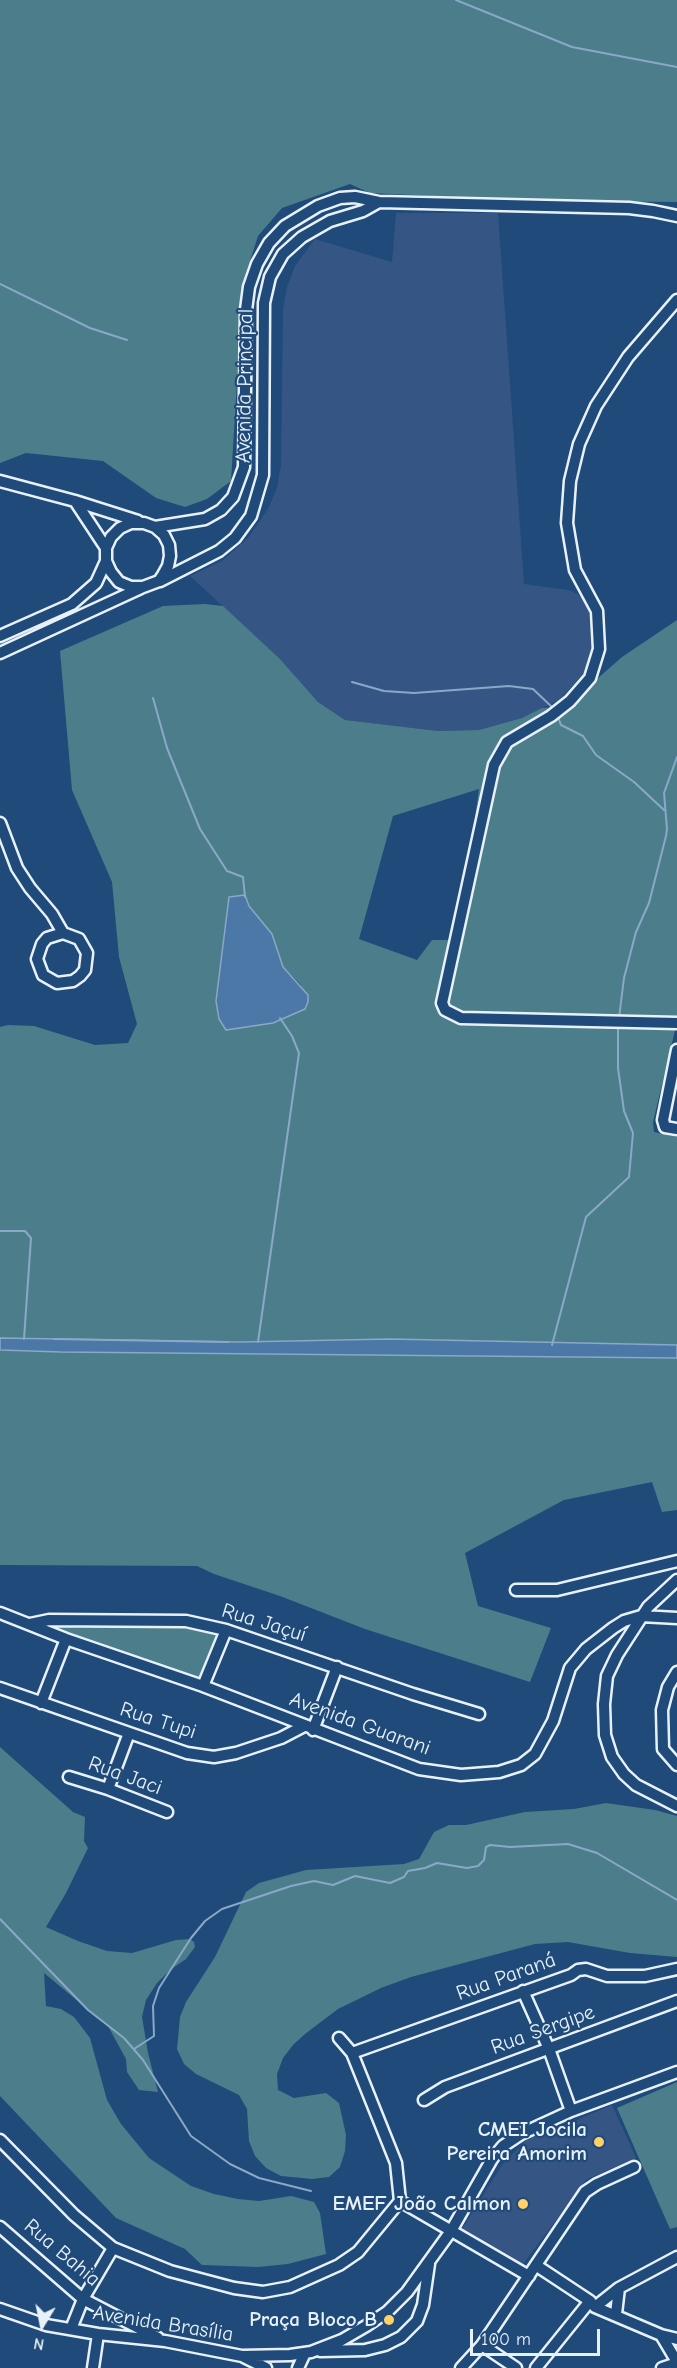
<!DOCTYPE html>
<meta charset="utf-8">
<style>
body{margin:0}
#map{position:relative;width:677px;height:2368px;overflow:hidden;background:#1f4a7a;font-family:"Comic Neue",sans-serif}
canvas{display:block}
.north{position:absolute;left:12px;top:2296px;width:60px;height:60px;-webkit-text-stroke:4px #1f4a7a;paint-order:stroke;rotate:190deg;font-size:16px;font-weight:700;line-height:24px;text-align:center;color:#e8f1f8}
.north::after{content:'';display:block;margin:auto;width:21px;height:27px;background:#e8f1f8;clip-path:polygon(50% 0,100% 100%,50% 72%,0 100%)}
.scale{position:absolute;left:470px;top:2329px;width:130px;height:27px;box-sizing:border-box;border:3px solid #e8f1f8;border-top:0;padding-left:8px;font-size:18px;line-height:21px;white-space:nowrap;color:#e8f1f8;-webkit-text-stroke:4px #1f4a7a;paint-order:stroke}
</style>
<div id="map">
<canvas width="677" height="2368"></canvas>
<div class="north">N</div>
<div class="scale">100 m</div>
</div>
<script>
const g = document.querySelector('canvas').getContext('2d');
g.lineJoin = 'round';
function fill(path, color) { g.fillStyle = color; g.fill(path, 'evenodd'); }
const shape = rows => new Path2D(rows.map(r => 'M' + r).join(''));
function trace(path, color, width, dash) { g.strokeStyle = color; g.lineWidth = width; g.lineCap = dash ? 'butt' : 'round'; g.setLineDash(dash || []); g.stroke(path); }
function label(font, color, halo, rows, align = 'center') {
  g.font = font + ' "Comic Neue",sans-serif'; g.lineWidth = 4.5; g.setLineDash([]); g.textBaseline = 'middle'; g.strokeStyle = halo; g.fillStyle = color; for (const [text, x, y, turn = 0] of rows) {
    g.save(); g.translate(x, y); g.rotate((+turn || 0) * Math.PI / 180); g.textAlign = isNaN(turn) ? turn : align; if (halo) g.strokeText(text, 0, 0); g.fillText(text, 0, 0); g.restore();
  }
}
fill(shape([
 [396,213,498,213,524,584,568,590,578,594,591,606,597,629,593,664,559,700,522,718,479,730,438,731,345,720,318,702,280,659,190,576,222,561,248,538,268,509,277,488,281,465,283,309,287,287,295,266,315,239,392,262],
 [612,2105,636,2158,587,2179,523,2264,462,2229,502,2165,529,2137,563,2126]
]), '#355684');
fill(shape([
 [0,0,677,0,677,202,539,201,370,193,350,184,282,208,258,236,243,283,231,481,207,499,185,507,156,498,103,461,26,453,0,463],
 [205,604,223,606,280,659,318,702,345,720,438,731,479,730,522,718,542,708,558,707,573,700,622,657,677,620,677,1022,653,1122,654,1132,677,1137,677,1345,390,1339,240,1342,0,1338,0,1027,8,1025,34,1026,95,1045,128,1043,137,1024,119,957,112,882,72,790,60,651,163,606],
 [479,789,458,940,432,940,417,960,359,939,393,816],
 [245,895,249,906,272,934,283,967,301,985,216,1001,229,897],
 [0,1350,677,1358,677,1510,662,1512,652,1482,564,1500,465,1553,478,1606,551,1628,530,1682,365,1629,280,1596,214,1574,197,1566,0,1565],
 [183,1623,219,1635,202,1682,54,1629,55,1625],
 [0,1747,73,1812,85,1817,84,1841,88,1848,66,1893,46,1927,78,1941,107,1951,132,1953,176,1940,190,1939,194,1942,195,1947,186,1959,170,1970,157,1983,146,2000,142,2017,148,2053,158,2092,139,2090,127,2072,126,2059,108,2026,44,1973,46,2006,61,2009,74,2017,90,2038,107,2100,121,2124,149,2158,191,2186,214,2194,238,2199,259,2201,291,2196,314,2202,320,2213,326,2254,288,2264,258,2267,202,2265,185,2249,116,2218,0,2096],
 [606,1803,655,1810,677,1816,677,1957,630,1953,568,1942,535,1944,411,1977,381,1988,338,2009,305,2034,293,2045,283,2058,277,2074,278,2090,294,2098,326,2093,339,2103,346,2135,345,2151,340,2167,329,2177,312,2179,281,2176,266,2168,255,2156,249,2141,247,2109,239,2095,196,2074,184,2064,177,2049,180,2017,186,2002,215,1957,246,1892,259,1883,306,1870,404,1864,419,1859,434,1832,449,1825,466,1825,525,1812,574,1809],
 [677,2082,677,2227,670,2229,617,2108]
]), '#4b7e8a');
const water = shape([
 [245,895,249,906,272,934,283,967,308,995,308,1002,305,1009,273,1023,226,1030,219,1019,216,1001,229,897,245,895],
 [0,1338,240,1342,390,1339,677,1345,677,1358,61,1352,0,1350,0,1338]
]);
fill(water, '#4c78a7');
trace(water, '#8aa8c7', 1.5);
trace(shape([
 [456,0,572,47,677,67],
 [0,284,90,328,127,340],
 [352,682,384,691,414,693,509,686,533,689,553,708],
 [153,698,167,748,200,829,227,871,243,877,245,897],
 [558,717,561,725,583,736,596,755,634,782,664,810],
 [619,1018,624,978,636,932,649,903,666,836,667,829,664,793,677,757],
 [0,1231,25,1231,31,1238,24,1339],
 [54,1339,228,1342],
 [258,1342,299,1053,292,1036,280,1018],
 [552,1345,586,1217,629,1177,633,1133,624,1111,618,1068,618,1026],
 [0,1919,88,2010,124,2038,143,2060,191,2136,230,2164,259,2178,311,2191],
 [134,2049,154,2036,153,2006,159,1988,191,1938,205,1921,222,1909,291,1886,314,1881,333,1885,355,1876,390,1883,404,1877,408,1871,425,1868,437,1863,467,1868,478,1866,484,1860,486,1847,490,1845,510,1847,568,1844,597,1853,677,1900]
]), '#8aa8c7', 2);
const minor = shape([
 [677,300,628,357,596,406,579,444,570,481,567,523,575,570,597,611,599,649,590,678,570,701,551,716,507,742,494,765,442,1003,445,1010,461,1018,677,1023],
 [0,481,75,501,138,521],
 [75,501,106,548],
 [155,527,164,535,169,545,170,556,168,566,163,575,159,581,143,587,131,587,119,582,111,572,106,561,106,548,111,537,120,528,131,523,144,523,155,527,205,519,221,510,233,497,244,467,246,310,249,287,257,264,269,243,285,226,318,206,340,198,355,197,379,202,629,208,653,211,677,216],
 [160,581,219,551,235,538,251,516,263,475,264,303,270,277,283,254,302,237,330,221,363,211,379,202],
 [0,636,72,604,96,583,106,561],
 [0,653,141,588],
 [0,823,17,868,30,888,52,914,63,933,79,939,87,953,85,970,80,976,73,981,57,983,43,975,37,959,42,944,47,938,63,933],
 [677,1050,663,1120,665,1127,677,1129],
 [677,1580,648,1607,617,1655,607,1676,604,1704,605,1735,612,1757,624,1774,636,1785,677,1806],
 [516,1590,557,1590,677,1561],
 [0,1613,66,1639,203,1686,419,1769,461,1775,499,1772,521,1765,535,1754,553,1721,570,1668,586,1649,613,1628,624,1621,641,1616,677,1618],
 [30,1624,49,1620,186,1621,226,1630,413,1694,479,1714],
 [677,1672,668,1687,662,1710,663,1749,677,1765],
 [203,1686,226,1630],
 [0,1688,187,1753,214,1757,236,1753,281,1738,304,1726],
 [41,1703,66,1639],
 [313,1730,337,1667],
 [69,1777,108,1789,167,1812],
 [108,1789,129,1733],
 [523,1991,549,2049,571,2111],
 [352,2053,571,1975,578,1970,586,1969,607,1976,645,1976,677,1969],
 [424,2100,445,2087,677,2001],
 [0,2140,74,2215,113,2248,170,2271,234,2288,263,2292,290,2287,339,2265,358,2252,400,2201,396,2163,352,2053,339,2038],
 [400,2201,529,2276],
 [0,2227,83,2299,158,2338],
 [537,2266,590,2301,595,2307,661,2335,677,2339],
 [595,2307,619,2288,677,2257],
 [0,2309,46,2325,98,2334,165,2341,242,2356,290,2355,311,2352,342,2340,366,2326,387,2312,407,2292,451,2231,492,2159,503,2146,521,2134,571,2111,677,2072],
 [616,2314,619,2288],
 [71,2329,83,2299,113,2248],
 [661,2335,677,2362],
 [482,2345,516,2368],
 [320,2351,365,2350,385,2345,401,2337,417,2321,423,2305,429,2264],
 [244,2357,266,2368],
 [93,2368,98,2334],
 [298,2368,305,2353],
 [461,2368,482,2345,585,2192,597,2184,634,2167],
 [536,2368,590,2301],
 [662,2368,677,2363]
]);
trace(minor, '#e8f1f8', 15);
trace(minor, '#1f4a7a', 10);
for (const [x, y, r, color] of [
 [599,2142,6,"#ffd166"],
 [523,2204,6,"#ffd166"],
 [389,2320,6,"#ffd166"]
]) { const dot = new Path2D(); dot.arc(x, y, r, 0, 2 * Math.PI); g.fillStyle = color; g.fill(dot); trace(dot, '#1f4a7a', 2); }
label('21px', '#e8f1f8', '#1f4a7a', [
 ["Avenida Principal",245,386,-89],
 ["Rua Jaçuí",264,1623,17],
 ["Rua Tupi",158,1721,18],
 ["Avenida Guarani",360,1724,20],
 ["Rua Jaci",125,1776,20],
 ["Rua Paraná",506,1977,-20],
 ["Rua Sergipe",543,2030,-20],
 ["Rua Bahia",62,2253,40],
 ["Avenida Brasília",163,2324,9]
]);
label('bold 21px', '#e8f1f8', '#1f4a7a', [
 ["CMEI Jocila",587,2130],
 ["Pereira Amorim",587,2154],
 ["EMEF João Calmon",511,2204],
 ["Praça Bloco B",377,2320]
], 'right');
</script>
